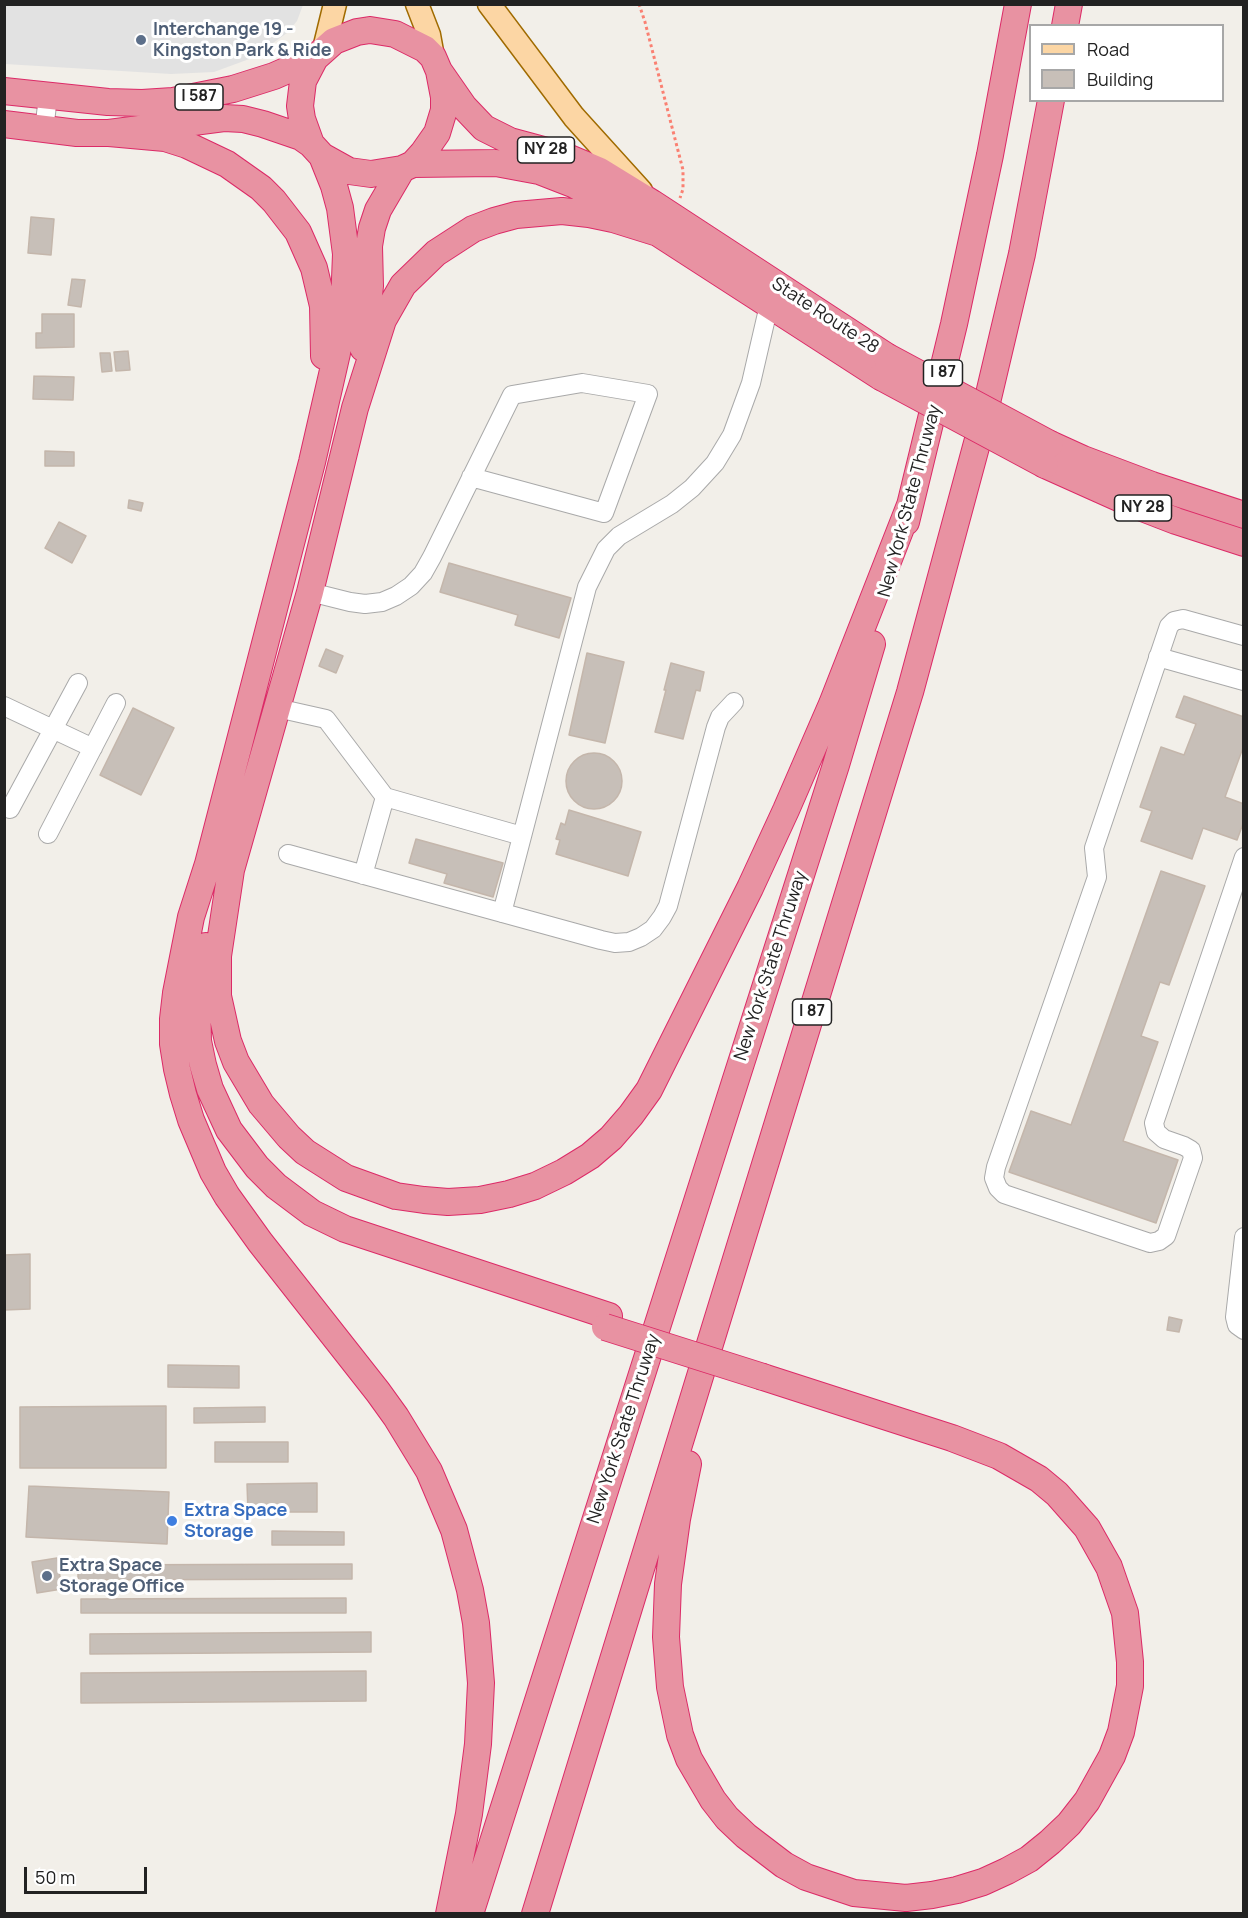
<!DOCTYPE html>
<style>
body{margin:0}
#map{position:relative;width:1248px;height:1918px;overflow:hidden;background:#f2efe9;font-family:Manrope,sans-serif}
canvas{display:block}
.frame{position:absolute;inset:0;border:6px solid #222;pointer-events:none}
.legend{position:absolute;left:1029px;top:24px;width:195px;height:78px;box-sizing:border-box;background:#fff;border:2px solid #a7a7a7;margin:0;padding:8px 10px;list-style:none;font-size:18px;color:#222}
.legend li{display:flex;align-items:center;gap:12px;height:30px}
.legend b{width:30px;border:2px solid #a7a7a7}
.scale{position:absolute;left:24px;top:1867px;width:123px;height:27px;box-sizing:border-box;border:3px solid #222;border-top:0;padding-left:8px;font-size:18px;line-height:21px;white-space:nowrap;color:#222;-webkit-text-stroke:4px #fff;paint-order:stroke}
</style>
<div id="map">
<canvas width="1248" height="1918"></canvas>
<div class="frame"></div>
<ul class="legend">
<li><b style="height:8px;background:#fcd6a4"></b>Road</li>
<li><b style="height:16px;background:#c7bfb8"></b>Building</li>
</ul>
<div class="scale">50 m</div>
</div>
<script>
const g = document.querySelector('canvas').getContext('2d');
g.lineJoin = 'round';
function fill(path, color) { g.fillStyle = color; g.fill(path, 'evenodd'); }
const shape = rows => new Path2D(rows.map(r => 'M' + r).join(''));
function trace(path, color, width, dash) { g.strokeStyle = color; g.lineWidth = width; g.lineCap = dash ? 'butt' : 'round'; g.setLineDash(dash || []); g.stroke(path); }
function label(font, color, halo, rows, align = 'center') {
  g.font = font + ' Manrope,sans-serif'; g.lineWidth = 6; g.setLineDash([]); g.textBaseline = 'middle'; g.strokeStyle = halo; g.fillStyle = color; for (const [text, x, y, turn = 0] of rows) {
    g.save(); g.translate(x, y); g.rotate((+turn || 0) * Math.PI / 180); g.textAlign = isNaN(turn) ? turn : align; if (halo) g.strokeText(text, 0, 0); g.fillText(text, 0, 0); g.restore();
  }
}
fill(shape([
 [4,5,5,4,303,5,297,21,287,33,252,58,214,72,171,74,5,64]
]), '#e2e2e2');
const building = shape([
 [31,217,54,219,51,255,28,253,31,217],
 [72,279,85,280,81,307,68,305,72,279],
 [42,314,74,314,74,347,36,348,36,333,42,333,42,314],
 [128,351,130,370,116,371,114,352,128,351],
 [100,353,110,353,112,371,102,372,100,353],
 [34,376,74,377,73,400,33,399,34,376],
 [45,451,74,452,74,466,45,466,45,451],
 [129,500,143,503,141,511,128,508,129,500],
 [59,522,86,536,72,563,45,548,59,522],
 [449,563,571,598,559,638,515,625,518,615,440,592,449,563],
 [326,649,343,656,336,673,319,666,326,649],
 [587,653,624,662,605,743,569,735,587,653],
 [671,663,704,672,700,691,696,690,683,739,655,732,666,690,664,690,671,663],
 [1184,696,1244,717,1244,745,1225,797,1244,804,1244,821,1237,840,1203,828,1192,859,1141,841,1152,811,1140,807,1161,747,1184,755,1196,724,1176,717,1184,696],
 [133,708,174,728,141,795,100,775,133,708],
 '566 781a28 28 0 1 1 56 0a28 28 0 1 1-56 0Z',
 [569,810,641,832,628,876,556,854,560,840,556,839,561,823,565,825,569,810],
 [416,839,503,863,493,897,444,883,447,874,409,863,416,839],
 [1161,871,1205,886,1169,985,1160,982,1141,1036,1158,1042,1123,1141,1178,1160,1156,1223,1009,1172,1031,1111,1071,1125,1161,871],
 [30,1254,30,1309,4,1310,4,1255,30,1254],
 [1169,1317,1182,1320,1179,1332,1167,1330,1169,1317],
 [168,1365,239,1366,239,1388,168,1387,168,1365],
 [166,1406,166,1468,20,1468,20,1407,166,1406],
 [265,1407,265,1422,194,1423,194,1408,265,1407],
 [215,1442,288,1442,288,1462,215,1462,215,1442],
 [317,1483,317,1512,248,1512,247,1484,317,1483],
 [29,1486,169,1492,167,1544,26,1537,29,1486],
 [272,1531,344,1532,344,1545,272,1545,272,1531],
 [57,1558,62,1589,37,1593,32,1562,57,1558],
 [352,1564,352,1579,78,1580,78,1565,352,1564],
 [346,1598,346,1613,81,1613,81,1599,346,1598],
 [371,1632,371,1652,90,1654,90,1634,371,1632],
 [366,1671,366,1701,81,1703,81,1673,366,1671]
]);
fill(building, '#c7bfb8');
trace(building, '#c4b6ab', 1.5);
const minor = shape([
 [44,130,48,97],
 [310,592,350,602,365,604,382,602,396,596,411,586,423,573,432,557,512,395,582,383,648,394,604,513,471,477],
 [1244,636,1183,619,1174,621,1169,626,1094,848,1097,877,996,1167,994,1178,998,1188,1004,1194,1150,1243,1159,1241,1166,1236,1193,1158,1191,1150,1184,1146,1164,1139,1156,1132,1154,1123,1244,857],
 [1158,657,1244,681],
 [4,706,93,748],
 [277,708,326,719,385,797,522,836],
 [10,809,78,683],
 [48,834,116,703],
 [288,854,601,940,615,943,629,942,641,937,653,929,662,917,668,906,716,727,720,717,734,702],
 [363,875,385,797],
 [502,913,587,587,606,549,619,536,672,504,692,488,715,463,732,435,751,383,769,305],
 [1244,1237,1235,1317,1237,1325,1244,1330]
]);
const major = shape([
 [417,4,429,35,433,57],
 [489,4,574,117,641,191],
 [324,49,335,4]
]);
const highway = shape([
 [1065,26,1069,4],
 [370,30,395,34,425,49,433,57,439,71,444,97,444,110,437,133,423,153,413,164,402,169,371,174,349,171,322,156,311,144,302,119,300,106,303,81,315,58,334,41,357,32,370,30],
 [439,71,464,107,484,128,510,141,562,155,600,171,652,203,886,356],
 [4,91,108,102,142,103,173,101,233,89,274,76,315,58],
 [4,124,77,133,109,133,224,118,243,119,263,124,301,137,311,144],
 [109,133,165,138,187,145,227,164,261,188,274,201,298,232,314,268,323,306,324,356],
 [322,156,334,186,340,208,346,254,344,304,337,353,312,462,208,864,191,917,176,993,173,1019,173,1044,177,1069,183,1094,191,1120,213,1172,227,1196,260,1242,378,1392,396,1417,429,1471,454,1530,470,1590,476,1623,481,1683,478,1744,469,1814,449,1914],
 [413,164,496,163,539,171,575,185,658,233,881,377],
 [658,233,613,219,589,214,562,211,516,215,494,221,473,229,436,253,403,285,383,320,355,408,310,592,231,870,218,956,218,996,228,1041,236,1062,261,1104,289,1137,305,1152,346,1178,396,1196,424,1200,448,1202,480,1200,509,1194,535,1186,564,1172,590,1156,611,1138,631,1115,649,1090,750,888,786,810,832,704,910,505],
 [363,348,370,286,369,246,372,228,378,210,402,169],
 [1050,444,1083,459,1152,485,1244,515],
 [1045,465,1132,504,1176,521,1244,543],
 [906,522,954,324,990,155,1018,4],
 [206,946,197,995,198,1041,203,1065,210,1089,229,1130,257,1167,276,1186,312,1213,345,1229,609,1316],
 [688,1464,677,1519,668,1584,666,1637,670,1687,680,1735,689,1759,713,1800,727,1818,746,1836,784,1865,806,1877,854,1893,906,1898,932,1895,957,1890,983,1882,1007,1871,1029,1859,1050,1842,1069,1824,1087,1801,1112,1756,1121,1732,1130,1686,1130,1662,1125,1613,1109,1567,1087,1528,1057,1494,1039,1479,999,1456,952,1438,763,1377],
 [470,1914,836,765,872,644],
 [535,1914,910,692,980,432,1022,254,1051,100]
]);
trace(minor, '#a9a9a9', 20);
trace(major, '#a06b00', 25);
trace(highway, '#dc2a67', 28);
trace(shape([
 [639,4,645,22,683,170,683,189,680,198]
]), '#fa8072', 3, [3, 3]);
trace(minor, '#fff', 18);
trace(major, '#fcd6a4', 22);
trace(highway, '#e892a2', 26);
const highwayBridge = shape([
 [886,356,1050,444],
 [881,377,1045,465],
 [605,1327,763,1377]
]);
trace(highwayBridge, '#dc2a67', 28, []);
trace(highwayBridge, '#e892a2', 26);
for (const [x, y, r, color] of [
 [141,40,6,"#5c6f8a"],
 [172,1521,6,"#3f7fe0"],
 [47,1576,6,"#5c6f8a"]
]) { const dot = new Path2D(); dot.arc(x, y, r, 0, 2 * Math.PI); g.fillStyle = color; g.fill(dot); trace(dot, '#fff', 2); }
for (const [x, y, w] of [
 [199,97,48],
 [546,150,57],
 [943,373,39],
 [1143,508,57],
 [812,1012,39]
]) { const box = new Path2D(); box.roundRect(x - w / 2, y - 13, w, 26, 4.5); g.fillStyle = '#fff'; g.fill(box); trace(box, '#222', 1.5); }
label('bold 16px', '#222', null, [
 ["I 587",199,97],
 ["NY 28",546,150],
 ["I 87",943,373],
 ["NY 28",1143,508],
 ["I 87",812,1012]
]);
label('bold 18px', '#4e5e75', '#fff', [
 ["Interchange 19 -",153,30],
 ["Kingston Park & Ride",153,51],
 ["Extra Space",59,1566],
 ["Storage Office",59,1587]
], 'left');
label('18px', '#222', '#fff', [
 ["State Route 28",825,316,33],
 ["New York State Thruway",910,501,-75],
 ["New York State Thruway",771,966,-72],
 ["New York State Thruway",624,1429,-72]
]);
label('bold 18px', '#366cbe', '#fff', [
 ["Extra Space",184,1511],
 ["Storage",184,1532]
], 'left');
</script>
